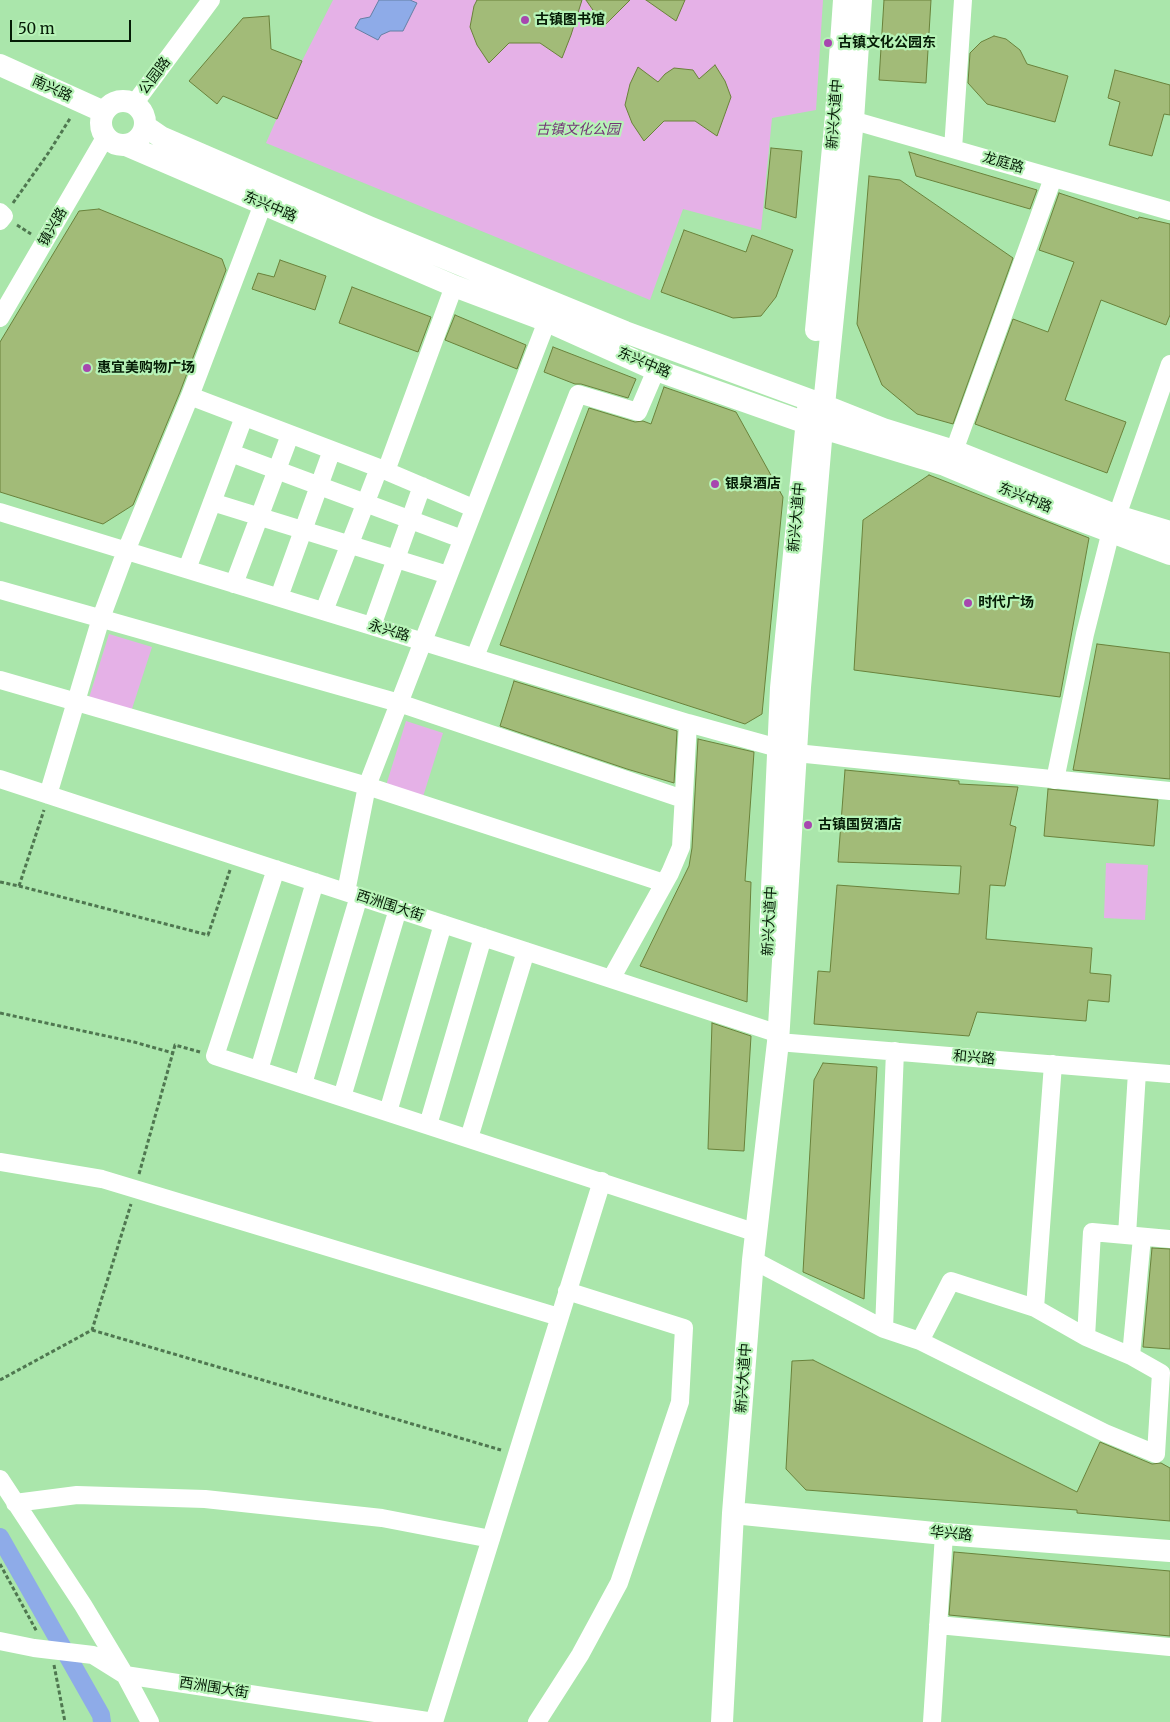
<!DOCTYPE html>
<meta charset="utf-8">
<style>
body{margin:0}
#map{position:relative;width:1170px;height:1722px;overflow:hidden;background:#aae6ab;font-family:Merriweather,serif}
canvas{display:block}
.scale{position:absolute;left:10px;top:20px;width:121px;height:22px;box-sizing:border-box;border:2px solid #051c06;border-top:0;padding-left:6px;font-size:15px;line-height:18px;white-space:nowrap;color:#051c06;-webkit-text-stroke:4px #b7f3b7;paint-order:stroke}
</style>
<div id="map">
<canvas width="1170" height="1722"></canvas>
<div class="scale">50 m</div>
</div>
<script>
const g = document.querySelector('canvas').getContext('2d');
g.lineJoin = 'round';
function fill(path, color) { g.fillStyle = color; g.fill(path, 'evenodd'); }
const shape = rows => new Path2D(rows.map(r => 'M' + r).join(''));
function trace(path, color, width, dash) { g.strokeStyle = color; g.lineWidth = width; g.lineCap = dash ? 'butt' : 'round'; g.setLineDash(dash || []); g.stroke(path); }
function label(font, color, halo, rows, align = 'center') {
  g.font = font + ' Merriweather,"Noto Sans SC",serif'; g.lineWidth = 4.5; g.setLineDash([]); g.textBaseline = 'middle'; g.strokeStyle = halo; g.fillStyle = color; for (const [text, x, y, turn = 0] of rows) {
    g.save(); g.translate(x, y); g.rotate((+turn || 0) * Math.PI / 180); g.textAlign = isNaN(turn) ? turn : align; if (halo) g.strokeText(text, 0, 0); g.fillText(text, 0, 0); g.restore();
  }
}
fill(shape([
 [333,0,823,0,816,110,772,118,761,230,683,209,650,300,266,143,302,61],
 [109,634,152,647,130,715,88,701],
 [406,721,443,733,421,803,384,792],
 [1106,863,1148,865,1145,920,1104,918]
]), '#e5b1e7');
const water = shape([
 [379,0,410,0,417,3,403,31,390,31,381,35,378,40,355,28,360,19,370,17,379,0]
]);
fill(water, '#8eabe8');
trace(water, '#6580a4', 1);
trace(shape([
 [0,1537,101,1715,102,1722]
]), '#8eabe8', 18);
const building = shape([
 [477,0,582,0,571,35,562,58,540,43,509,43,489,63,477,45,470,27,474,6,477,0],
 [586,0,630,0,604,26,586,0],
 [646,0,685,0,676,21,646,0],
 [884,0,931,0,926,83,879,80,884,0],
 [269,16,271,49,302,61,277,119,223,96,217,104,189,81,243,18,269,16],
 [994,36,1006,39,1020,50,1027,64,1068,76,1055,122,987,104,968,83,970,53,981,42,994,36],
 [715,65,725,81,731,97,717,136,695,121,664,121,644,141,632,123,625,105,630,84,638,67,658,82,665,74,674,68,693,70,699,79,715,65],
 [1115,70,1170,85,1170,115,1164,114,1152,156,1109,145,1120,102,1108,98,1115,70],
 [771,148,802,151,796,218,765,208,771,148],
 [909,152,1037,190,1030,209,916,176,909,152],
 [869,176,900,180,1013,258,953,424,917,414,882,385,857,324,869,176],
 [1059,193,1138,219,1139,217,1170,224,1170,315,1166,325,1101,300,1065,400,1126,422,1107,473,975,424,1013,319,1048,332,1074,262,1039,250,1059,193],
 [99,209,222,259,226,270,180,392,133,505,103,524,0,492,0,342,79,211,99,209],
 [684,230,746,252,752,235,793,250,776,297,761,316,733,318,661,292,684,230],
 [280,260,326,276,315,310,252,289,258,273,274,277,280,260],
 [352,287,431,317,418,352,339,323,352,287],
 [455,315,526,345,517,369,445,340,455,315],
 [553,347,636,379,628,398,581,384,575,384,544,372,553,347],
 [664,387,736,412,783,497,762,714,745,724,500,645,589,408,635,422,643,421,651,424,664,387],
 [929,475,1089,538,1060,697,854,670,863,520,929,475],
 [1097,644,1170,653,1170,779,1073,770,1097,644],
 [514,681,677,731,674,783,627,769,500,726,514,681],
 [698,739,754,752,745,881,751,882,747,1002,640,966,689,866,692,848,698,739],
 [845,770,959,781,959,784,1018,787,1010,825,1016,827,1005,886,990,885,986,939,1092,948,1090,973,1111,975,1109,1002,1088,1000,1086,1021,977,1012,969,1036,814,1024,818,971,830,972,837,885,959,894,961,866,838,862,845,770],
 [1048,789,1158,800,1154,846,1044,836,1048,789],
 [712,1023,751,1036,744,1151,708,1149,712,1023],
 [823,1063,877,1067,864,1299,803,1272,814,1080,823,1063],
 [1152,1248,1170,1249,1170,1349,1143,1347,1152,1248],
 [813,1360,1077,1492,1100,1442,1152,1464,1161,1463,1170,1468,1170,1521,1077,1513,1077,1510,806,1490,786,1469,792,1361,813,1360],
 [954,1552,1170,1571,1170,1636,949,1615,954,1552]
]);
fill(building, '#a2bb78');
trace(building, '#6a823b', 1);
trace(shape([
 [13,203,49,152,71,117],
 [17,225,31,234],
 [0,882,19,886,44,810],
 [19,886,208,935,230,870],
 [0,1013,134,1042,173,1053],
 [139,1174,175,1045,200,1052],
 [92,1330,501,1450],
 [0,1380,92,1330,131,1204],
 [0,1564,37,1632],
 [54,1665,65,1722]
]), '#4f7750', 3, [4, 2.5]);
trace(shape([
 [134,104,211,0],
 [841,117,1170,211],
 [953,149,963,0],
 [0,212,4,216,0,221],
 [0,318,106,136],
 [190,396,379,468],
 [954,451,1053,178],
 [231,453,462,539],
 [386,471,473,508],
 [212,502,448,575],
 [0,512,688,723,796,753,1170,791],
 [1117,516,1170,364],
 [187,569,244,417],
 [234,584,290,435],
 [0,590,399,703,683,799],
 [279,597,332,450],
 [324,611,379,468,386,471,454,286],
 [372,626,422,486],
 [475,657,578,394,638,412,656,370],
 [0,680,367,786,664,883],
 [0,779,779,1034],
 [1055,780,1085,634,1111,531],
 [48,795,101,618,126,551,190,396,263,204],
 [276,869,215,1056,757,1233],
 [346,892,367,786,547,321],
 [611,979,670,873,681,847,688,723],
 [778,1042,1170,1074],
 [259,1070,315,882],
 [303,1084,359,896],
 [342,1097,398,909],
 [388,1112,443,924],
 [428,1125,483,937],
 [469,1138,526,951],
 [0,1162,102,1179,559,1317],
 [1127,1235,1137,1072],
 [753,1260,884,1329,920,1341,1105,1433,1156,1454,1161,1373,1131,1356,1086,1337,1035,1308,951,1281,920,1341],
 [1035,1308,1053,1064],
 [884,1329,895,1051],
 [1086,1337,1092,1232,1170,1239],
 [1131,1356,1142,1237],
 [0,1479,83,1605,125,1675,150,1722],
 [15,1503,77,1495,205,1499,382,1518,491,1539],
 [938,1625,1170,1647],
 [0,1641,34,1648,93,1655,125,1675,434,1722],
 [434,1722,602,1181],
 [537,1722,580,1655,619,1583,680,1402,684,1328,567,1291],
 [932,1722,944,1534]
]), '#fff', 18);
trace(shape([
 [0,65,104,112],
 '101 123a22 22 0 1 1 44 0a22 22 0 1 1-44 0Z',
 [145,126,161,137,369,227,625,332,810,400,883,429,954,451,1117,516,1170,532],
 [128,146,454,286,547,321,656,370,806,423,945,465,1053,510,1170,554],
 [816,330,836,115,844,0],
 [770,933,781,688,808,409],
 [733,1513,944,1534,1170,1551],
 [722,1722,733,1513,753,1260,778,1042,800,687,824,405,853,120,861,0]
]), '#fff', 22);
for (const [x, y, r, color] of [
 [525,20,5,"#a747af"],
 [828,43,5,"#a747af"],
 [87,368,5,"#a747af"],
 [715,484,5,"#a747af"],
 [968,603,5,"#a747af"],
 [808,825,5,"#a747af"]
]) { const dot = new Path2D(); dot.arc(x, y, r, 0, 2 * Math.PI); g.fillStyle = color; g.fill(dot); trace(dot, '#b7f3b7', 2); }
label('bold 14px', '#051c06', '#b7f3b7', [
 ["古镇图书馆",535,20],
 ["古镇文化公园东",838,43],
 ["惠宜美购物广场",97,368],
 ["银泉酒店",725,484],
 ["时代广场",978,603],
 ["古镇国贸酒店",818,825]
], 'left');
label('14px', '#051c06', '#b7f3b7', [
 ["公园路",155,76,-53],
 ["南兴路",52,89,24],
 ["新兴大道中",835,114,-86],
 ["龙庭路",1003,163,16],
 ["东兴中路",270,207,23],
 ["镇兴路",53,227,-60],
 ["东兴中路",644,363,23],
 ["东兴中路",1025,498,22],
 ["新兴大道中",797,517,-85],
 ["永兴路",389,631,17],
 ["西洲围大街",390,906,18],
 ["新兴大道中",770,921,-87],
 ["和兴路",974,1058,5],
 ["新兴大道中",744,1378,-86],
 ["华兴路",951,1534,5],
 ["西洲围大街",214,1688,9]
]);
label('italic 14px', '#743678', '#b7f3b7', [
 ["古镇文化公园",578,130]
]);
</script>
